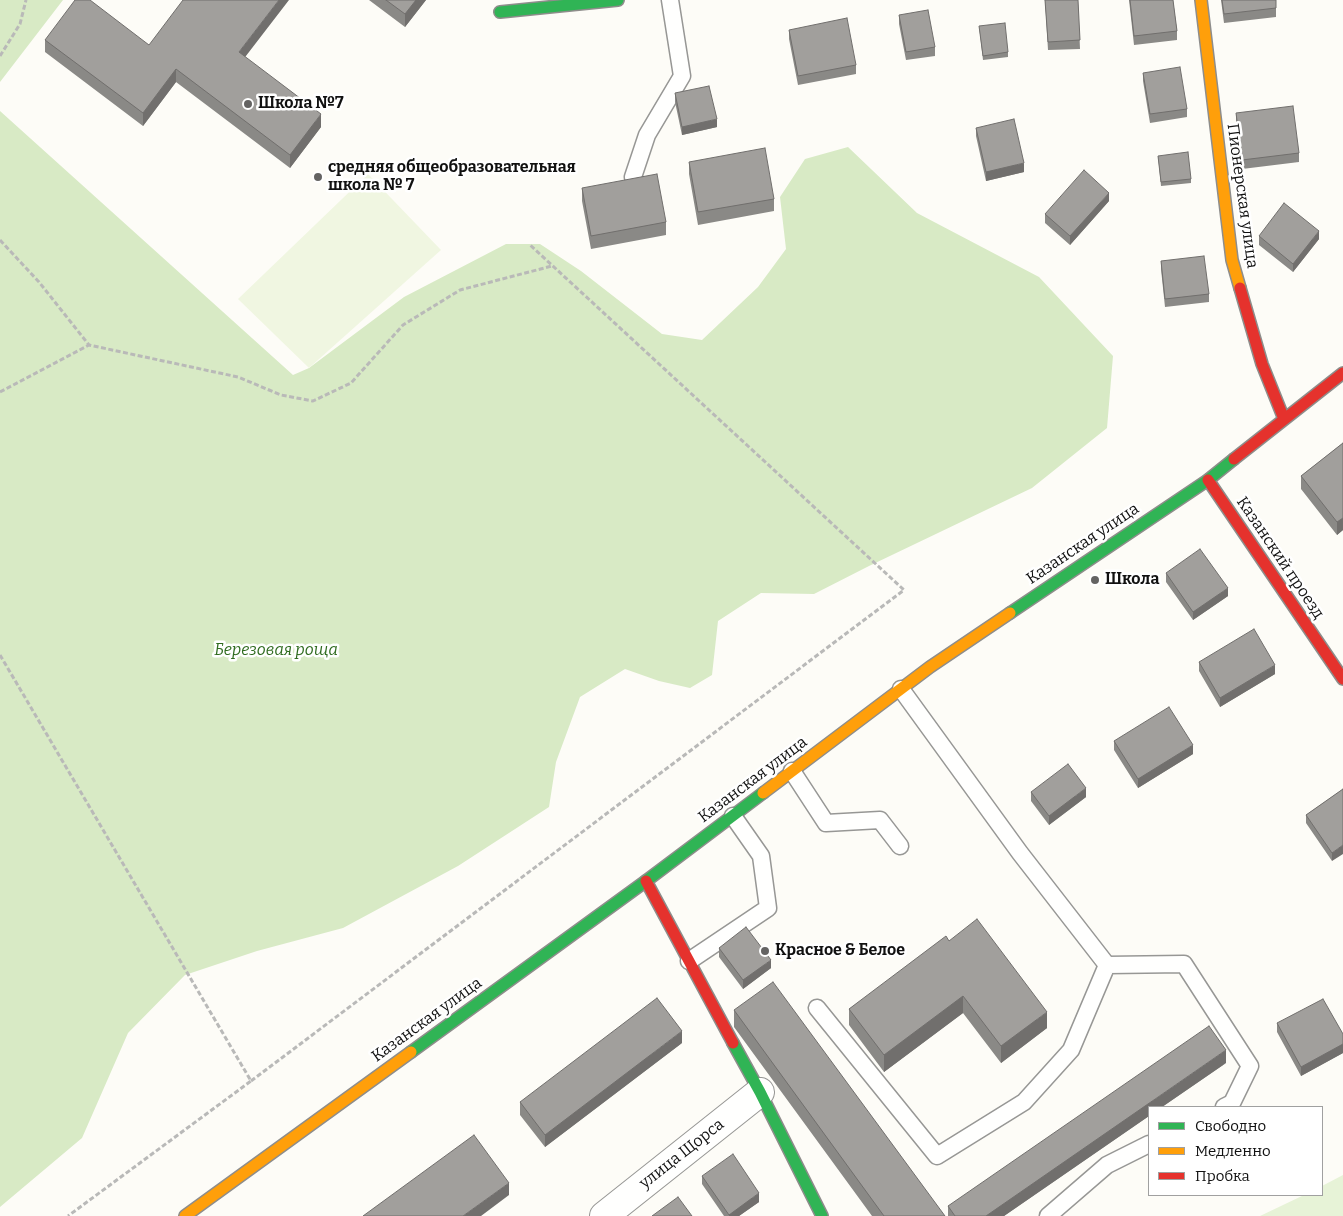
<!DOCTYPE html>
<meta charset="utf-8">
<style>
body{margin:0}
#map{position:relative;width:1343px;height:1216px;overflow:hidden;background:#fdfcf7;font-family:Bitter,serif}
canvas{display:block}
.legend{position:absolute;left:1148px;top:1106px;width:175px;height:90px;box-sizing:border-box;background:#fff;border:1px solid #a0a0a0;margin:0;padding:6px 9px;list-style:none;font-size:15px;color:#111}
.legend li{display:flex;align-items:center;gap:10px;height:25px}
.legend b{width:25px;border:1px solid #a0a0a0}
</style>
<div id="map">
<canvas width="1343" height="1216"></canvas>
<ul class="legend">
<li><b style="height:6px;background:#30b455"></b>Свободно</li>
<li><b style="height:6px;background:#ff9f0a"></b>Медленно</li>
<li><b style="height:6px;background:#e5322d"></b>Пробка</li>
</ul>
</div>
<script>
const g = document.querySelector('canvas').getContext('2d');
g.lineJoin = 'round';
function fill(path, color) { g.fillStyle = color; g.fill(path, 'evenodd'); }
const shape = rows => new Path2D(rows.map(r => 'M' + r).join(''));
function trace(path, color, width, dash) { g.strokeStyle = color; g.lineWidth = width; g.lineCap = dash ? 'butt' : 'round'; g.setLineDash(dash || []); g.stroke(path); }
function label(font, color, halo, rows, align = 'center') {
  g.font = font + ' Bitter,serif'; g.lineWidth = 5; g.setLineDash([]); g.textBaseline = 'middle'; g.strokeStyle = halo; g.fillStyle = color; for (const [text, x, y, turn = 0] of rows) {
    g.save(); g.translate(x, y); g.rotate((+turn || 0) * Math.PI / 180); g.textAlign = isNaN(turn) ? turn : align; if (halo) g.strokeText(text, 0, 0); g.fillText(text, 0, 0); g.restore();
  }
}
fill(shape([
 [1343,1175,1343,1216,1260,1216,1304,1195,1322,1195,1322,1186]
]), '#e7f3d7');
fill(shape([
 [0,0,63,0,0,82],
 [0,111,293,375,309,368,404,297,506,244,540,244,581,271,662,334,702,340,758,287,786,249,780,197,805,159,848,147,917,213,1039,277,1113,356,1107,428,1032,488,869,566,814,594,761,593,718,621,712,675,690,688,659,681,625,669,580,697,556,762,549,807,458,866,343,928,257,951,185,975,128,1033,82,1138,0,1207]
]), '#d8eac5');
fill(shape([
 [368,174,441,250,309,368,238,299]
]), '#f0f6e1');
const lane = shape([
 [633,177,647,135,682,76,670,0],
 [792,771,826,823,880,820,900,846],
 [689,961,768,908,761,856,733,816],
 [1107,965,1184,964,1250,1066,1232,1103,1224,1107],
 [817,1008,937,1156,1024,1102,1071,1050,1107,965,1020,853,901,689],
 [1048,1216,1107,1165,1149,1144]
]);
const street = shape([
 [604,1216,760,1092]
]);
const fast = shape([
 [500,12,618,0],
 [1010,613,1208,480,1234,459],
 [733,1043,760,1092,822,1216],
 [411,1052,646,881,763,793]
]);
const slow = shape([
 [1201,0,1232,260,1240,288],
 [763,793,930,667,1010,613],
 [185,1216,411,1052]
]);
const jam = shape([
 [1240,288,1262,364,1284,419],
 [1234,459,1343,373],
 [1208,480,1343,679],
 [646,881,733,1043]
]);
trace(lane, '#979795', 19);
trace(street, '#979795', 30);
trace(fast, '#8e8d8b', 14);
trace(slow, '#8e8d8b', 14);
trace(jam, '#8e8d8b', 14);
trace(shape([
 [0,56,20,24,26,0],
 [0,240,39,282,89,345,238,377,281,395,313,401,351,383,403,325,460,290,552,266],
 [0,392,89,345],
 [0,655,251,1081,68,1216],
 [251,1081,904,590,529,244]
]), '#b9b9b8', 3, [5, 2.5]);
trace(lane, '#fffffe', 16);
trace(street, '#fffffe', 28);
trace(fast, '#30b455', 11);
trace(slow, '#ff9f0a', 11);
trace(jam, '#e5322d', 11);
fill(shape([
 [369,0,426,0,405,27],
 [1045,0,1078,0,1080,49,1048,50],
 [1129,0,1173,0,1177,31,1177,40,1134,45],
 [1221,0,1276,0,1276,17,1224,23],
 [899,15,935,47,935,56,906,60,899,24],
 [979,26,1008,52,1008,57,983,60],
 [789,30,856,65,856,74,798,85,789,39],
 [45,40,149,45,245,57,321,127,290,168,176,82,143,126,45,52],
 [1143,73,1187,109,1187,117,1150,123,1143,81],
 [675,93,717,127,682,135,675,102],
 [1236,113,1299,153,1299,162,1242,169,1236,122],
 [976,128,1024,172,986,181,976,136],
 [1158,156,1191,179,1191,183,1161,186],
 [689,162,774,199,774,211,698,225,689,174],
 [582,188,666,222,666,235,591,249,582,201],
 [1109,201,1070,245,1045,223,1045,214],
 [1259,236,1319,239,1293,272,1259,245],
 [1161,261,1209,294,1209,302,1165,307,1161,269],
 [1343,443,1343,530,1337,535,1301,489,1301,476],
 [1166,573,1228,596,1193,620,1166,582],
 [1199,662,1275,674,1220,707,1199,671],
 [1114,741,1193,754,1138,788,1114,750],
 [1343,789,1332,861,1306,823,1306,815],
 [1031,792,1086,797,1049,825,1031,801],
 [949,941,1047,1028,1001,1063,963,1013,884,1072,849,1025,849,1009],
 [719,948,771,968,743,989,719,957],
 [734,1010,945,1216,872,1216,734,1027],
 [1277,1023,1343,1034,1343,1053,1301,1076,1277,1032],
 [682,1043,545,1147,520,1115,520,1102],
 [1226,1063,1162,1107,1149,1107,1149,1116,1004,1216,948,1216,948,1206],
 [702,1176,759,1202,739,1216,724,1216,702,1184]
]), '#8a8986');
fill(shape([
 [279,0,289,0,239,65,239,52],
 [416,0,426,0,405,27,405,14],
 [176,69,176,82,143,126,143,113],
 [321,114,321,127,290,168,290,155],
 [717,119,717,127,682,135,682,127],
 [1024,163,1024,172,986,181,986,172],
 [1109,193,1109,201,1070,245,1070,236],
 [1319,231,1319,239,1293,272,1293,264],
 [1343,518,1343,530,1337,535,1337,522],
 [1228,588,1228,596,1193,620,1193,612],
 [1275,665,1275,674,1220,707,1220,698],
 [1193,745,1193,754,1138,788,1138,779],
 [1086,788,1086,797,1049,825,1049,816],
 [1343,845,1343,854,1332,861,1332,853],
 [771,960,771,968,743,989,743,980],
 [963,996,963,1013,884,1072,884,1055],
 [1047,1012,1047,1028,1001,1063,1001,1046],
 [682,1031,682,1043,545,1147,545,1135],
 [1343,1044,1343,1053,1301,1076,1301,1067],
 [1226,1050,1226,1063,1162,1107,1149,1107,1149,1116,1004,1216,986,1216],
 [509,1183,509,1195,481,1216,463,1216],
 [759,1193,759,1202,739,1216,729,1216,729,1215]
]), '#716f6d');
const building = shape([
 [75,0,90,0,149,45,183,0,279,0,239,52,321,114,290,155,176,69,143,113,45,40,75,0],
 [386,0,416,0,405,14,386,0],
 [1045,0,1078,0,1080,40,1048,42,1045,0],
 [1130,0,1173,0,1177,31,1134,36,1130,0],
 [1222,0,1276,0,1276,8,1224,14,1222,0],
 [928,10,935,47,906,52,899,15,928,10],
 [847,18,856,65,798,76,789,30,847,18],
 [1005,23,1008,52,983,56,979,26,1005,23],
 [1180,67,1187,109,1150,114,1143,73,1180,67],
 [709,86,717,119,682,127,675,93,709,86],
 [1293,106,1299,153,1242,160,1236,113,1293,106],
 [1014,119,1024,163,986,172,976,128,1014,119],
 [765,148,774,199,698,212,689,162,765,148],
 [1188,152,1191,179,1161,182,1158,156,1188,152],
 [1084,170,1109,193,1070,236,1045,214,1084,170],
 [657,174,666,222,591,236,582,188,657,174],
 [1284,203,1319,231,1293,264,1259,236,1284,203],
 [1204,256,1209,294,1165,299,1161,261,1204,256],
 [1343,443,1343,518,1337,522,1301,476,1343,443],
 [1200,549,1228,588,1193,612,1166,573,1200,549],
 [1254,629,1275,665,1220,698,1199,662,1254,629],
 [1169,707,1193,745,1138,779,1114,741,1169,707],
 [1068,764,1086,788,1049,816,1031,792,1068,764],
 [1343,789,1343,845,1332,853,1306,815,1343,789],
 [977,919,1047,1012,1001,1046,963,996,884,1055,849,1009,946,936,949,941,977,919],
 [746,927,771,960,743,980,719,948,746,927],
 [773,982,945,1216,884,1216,734,1010,773,982],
 [657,998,682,1031,545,1135,520,1102,657,998],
 [1323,999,1343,1034,1343,1044,1301,1067,1277,1023,1323,999],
 [1209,1026,1226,1050,986,1216,955,1216,948,1206,1209,1026],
 [474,1135,509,1183,463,1216,363,1216,474,1135],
 [733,1154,759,1193,729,1215,702,1176,733,1154],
 [678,1197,692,1216,652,1216,678,1197]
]);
fill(building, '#a19f9c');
trace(building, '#716f6d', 1);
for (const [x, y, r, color] of [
 [248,104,5,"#646362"],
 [318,177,5,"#646362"],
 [1095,580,5,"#646362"],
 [765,951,5,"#646362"]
]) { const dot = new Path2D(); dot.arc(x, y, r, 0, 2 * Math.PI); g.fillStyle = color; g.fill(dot); trace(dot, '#fff', 2); }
label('bold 16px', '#111', '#fff', [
 ["Школа №7",258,104],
 ["средняя общеобразовательная",328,168],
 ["школа № 7",328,186],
 ["Школа",1105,580],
 ["Красное & Белое",775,951]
], 'left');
label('16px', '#111', '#fff', [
 ["Пионерская улица",1242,196,82],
 ["Казанская улица",1083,544,-34],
 ["Казанский проезд",1280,558,56],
 ["Казанская улица",753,780,-37],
 ["Казанская улица",427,1020,-36],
 ["улица Щорса",682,1154,-38]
]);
label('italic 16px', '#2f6b1f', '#fff', [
 ["Березовая роща",276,651]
]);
</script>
